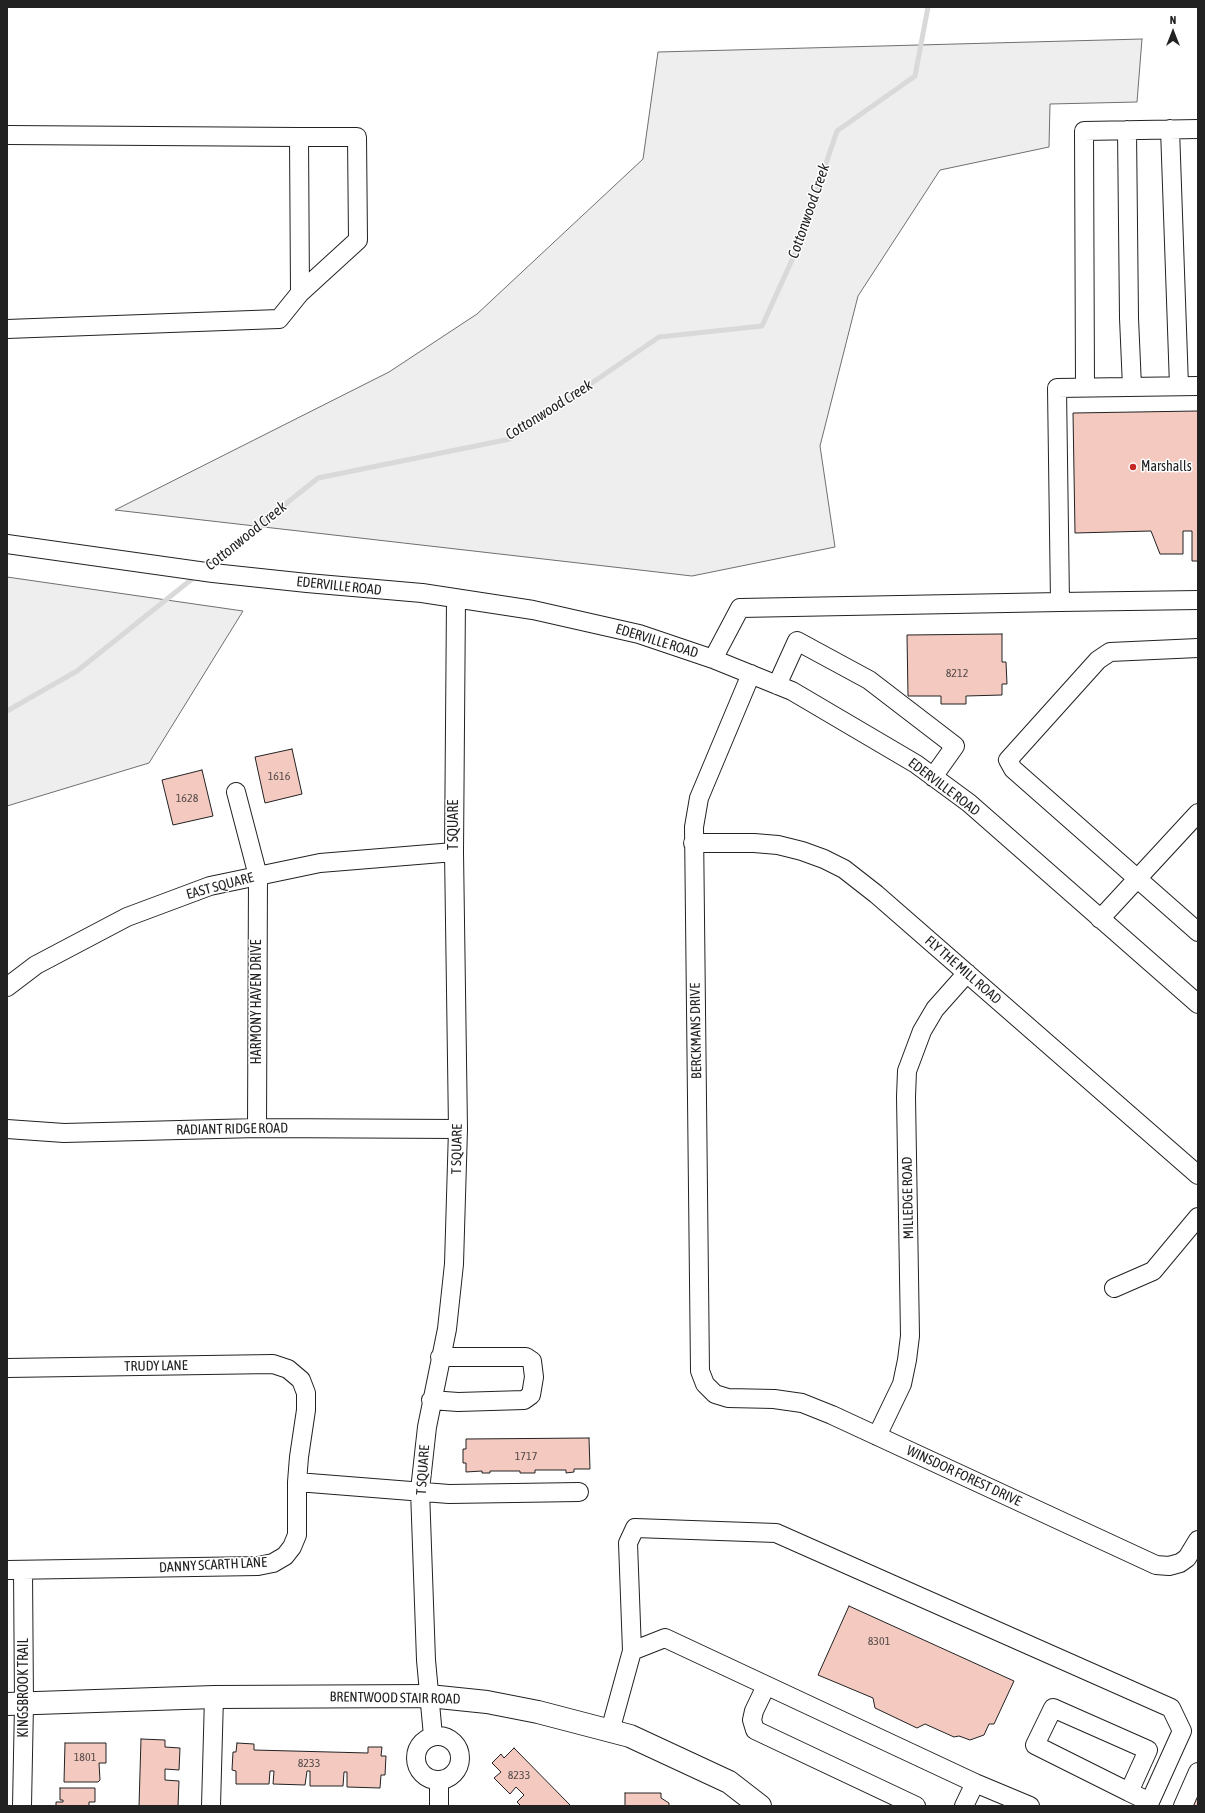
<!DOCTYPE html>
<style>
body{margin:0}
#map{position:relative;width:1205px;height:1813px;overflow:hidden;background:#fff;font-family:"Asap Condensed",sans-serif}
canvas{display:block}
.frame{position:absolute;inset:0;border:8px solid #222;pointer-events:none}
.north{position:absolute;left:1153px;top:12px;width:40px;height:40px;-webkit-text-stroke:3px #fff;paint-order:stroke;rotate:0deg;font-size:11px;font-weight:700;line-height:16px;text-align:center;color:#222}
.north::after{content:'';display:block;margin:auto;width:14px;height:18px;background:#222;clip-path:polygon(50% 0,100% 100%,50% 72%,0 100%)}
</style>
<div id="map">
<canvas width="1205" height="1813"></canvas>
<div class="frame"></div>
<div class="north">N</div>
</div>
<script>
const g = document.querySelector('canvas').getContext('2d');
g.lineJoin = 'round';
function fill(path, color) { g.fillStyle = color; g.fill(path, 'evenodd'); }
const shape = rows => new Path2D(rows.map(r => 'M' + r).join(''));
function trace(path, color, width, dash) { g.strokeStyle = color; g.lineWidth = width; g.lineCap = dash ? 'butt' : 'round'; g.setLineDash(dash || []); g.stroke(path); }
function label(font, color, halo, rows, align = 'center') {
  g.font = font + ' "Asap Condensed",sans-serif'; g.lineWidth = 3; g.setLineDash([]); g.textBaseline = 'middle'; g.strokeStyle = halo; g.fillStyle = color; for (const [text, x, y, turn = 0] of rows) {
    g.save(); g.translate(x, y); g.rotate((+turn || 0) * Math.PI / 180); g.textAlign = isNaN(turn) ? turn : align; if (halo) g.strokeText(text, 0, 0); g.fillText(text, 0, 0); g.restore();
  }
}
const green = shape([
 [1142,39,1137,102,1050,104,1049,147,940,170,858,296,820,446,835,547,692,576,115,510,389,372,477,314,643,159,658,52,1142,39],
 [7,577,243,611,149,763,7,806,7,577]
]);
fill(green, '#eee');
trace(green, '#6f6f6f', 1);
trace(shape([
 [207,567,318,478,510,439,659,337,762,326,797,249,837,131,915,76,928,7],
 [7,711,77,671,197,575]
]), '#d9d9d9', 5);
const building = shape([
 [1198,411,1198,561,1192,561,1192,531,1183,531,1183,554,1160,554,1151,531,1075,533,1073,413,1198,411],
 [1002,634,1002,662,1006,662,1007,684,1002,684,1002,695,966,696,966,704,941,704,941,696,908,696,907,635,1002,634],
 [292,749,302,794,265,803,255,757,292,749],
 [202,770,213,816,173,825,162,780,202,770],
 [589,1438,590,1469,574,1469,574,1472,566,1473,566,1470,535,1470,535,1473,520,1473,520,1471,490,1471,490,1473,482,1473,482,1471,466,1472,466,1463,463,1463,463,1449,466,1449,466,1439,589,1438],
 [849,1606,1014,1681,994,1724,989,1724,984,1735,970,1740,959,1736,954,1737,925,1724,917,1728,875,1708,873,1698,818,1675,849,1606],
 [141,1739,165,1740,165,1747,180,1748,179,1770,165,1769,165,1780,179,1781,178,1806,139,1806,141,1739],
 [65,1743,106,1743,106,1763,99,1763,100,1780,98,1782,64,1782,65,1743],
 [237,1743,254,1744,254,1750,368,1753,368,1747,382,1747,381,1756,386,1756,385,1775,381,1775,380,1788,347,1787,347,1772,344,1772,343,1786,310,1786,310,1771,307,1771,305,1785,273,1784,274,1771,270,1771,269,1784,236,1784,236,1771,232,1770,233,1752,236,1752,237,1743],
 [514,1748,571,1806,521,1806,517,1802,524,1795,516,1787,510,1794,494,1778,501,1772,492,1763,501,1754,504,1758,514,1748],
 [60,1788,95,1788,95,1802,89,1802,89,1806,56,1806,56,1802,63,1802,63,1800,60,1800,60,1788],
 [1198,1790,1198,1806,1190,1806,1198,1790],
 [625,1793,661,1793,661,1798,669,1803,669,1806,625,1806,625,1793]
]);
fill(building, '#f3c9c0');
trace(building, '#222', 1);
const minor = shape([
 [1170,129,1179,386],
 [1127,130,1129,318,1132,387],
 [7,135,299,137,300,293],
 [7,329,279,319,300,293,358,240,357,137,299,137],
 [1198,386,1057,388,1060,602,1198,600],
 [1085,387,1084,131,1198,129],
 [7,544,213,573,307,583,422,593,533,610,639,634,713,659,792,691,916,764,969,803,1198,1004],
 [1198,648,1110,652,1098,660,1008,760,1013,769,1198,932],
 [713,659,740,608,1060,602],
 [751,674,699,798,694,827,700,1371,705,1384,715,1394,728,1398,774,1399,802,1403,832,1415,1156,1565,1169,1566,1180,1563,1187,1558,1198,1540],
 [777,685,797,641,869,680,955,746,933,777],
 [236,792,258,876,257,1128],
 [693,843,754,843,778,845,802,851,824,859,844,869,876,894,1198,1175],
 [1100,919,1198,813],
 [7,987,36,965,127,917,210,886,320,863,454,852],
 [7,1129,64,1133,257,1128,458,1129],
 [1114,1288,1153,1271,1198,1217],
 [7,1368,273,1364,288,1369,301,1380,306,1393,306,1410,299,1457,297,1482,297,1535,292,1547,285,1556,273,1563,258,1566,7,1570],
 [431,1400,458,1402,524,1400,531,1395,534,1377,532,1361,526,1357,440,1357],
 [877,1436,902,1384,907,1360,910,1336,906,1097,907,1071,922,1031,935,1009,967,973],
 [297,1482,449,1494,579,1492],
 [632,1651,628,1543,635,1528,776,1533,1171,1708,1182,1731,1148,1806],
 [766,1686,754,1711,752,1720,755,1730,916,1806],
 [610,1731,632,1651,665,1638,975,1783,964,1806],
 [433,1736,426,1660,420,1490,427,1427,447,1329,454,1264,458,1129,454,852,456,598],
 '416 1758a22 22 0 1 1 44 0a22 22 0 1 1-44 0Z',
 [975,1783,1030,1806],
 [1129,1792,1035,1745,1053,1708,1148,1750,1129,1792,1150,1802],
 [22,1806,24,1704,23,1570],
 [211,1806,214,1697],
 [439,1806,439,1780],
 [1183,1806,1198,1772]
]);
const major = shape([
 [7,1704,214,1697,429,1696,487,1702,538,1712,630,1736,729,1782,760,1806]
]);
trace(minor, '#222', 20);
trace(major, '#222', 24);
trace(minor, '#fff', 18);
trace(major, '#fff', 22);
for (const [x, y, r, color] of [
 [1133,467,4,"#c62828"]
]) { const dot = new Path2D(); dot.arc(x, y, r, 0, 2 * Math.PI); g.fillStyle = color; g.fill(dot); trace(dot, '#fff', 1.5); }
label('12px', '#564c4a', null, [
 ["8212",957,673],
 ["1616",279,776],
 ["1628",187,798],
 ["1717",526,1456],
 ["8301",879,1641],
 ["1801",85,1757],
 ["8233",309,1763],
 ["8233",519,1775]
]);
label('14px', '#222', '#fff', [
 ["Marshalls",1141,467]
], 'left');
label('14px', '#222', '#fff', [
 ["EDERVILLE ROAD",339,586,6],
 ["EDERVILLE ROAD",657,641,17],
 ["EDERVILLE ROAD",944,787,37],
 ["T SQUARE",454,825,-90],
 ["EAST SQUARE",220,886,-15],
 ["FLY THE MILL ROAD",963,970,41],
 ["HARMONY HAVEN DRIVE",257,1002,-90],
 ["BERCKMANS DRIVE",696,1031,-91],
 ["RADIANT RIDGE ROAD",232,1129,-1],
 ["T SQUARE",457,1149,-89],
 ["MILLEDGE ROAD",908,1198,-91],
 ["TRUDY LANE",156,1366,-1],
 ["T SQUARE",423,1470,-86],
 ["WINSDOR FOREST DRIVE",964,1476,25],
 ["DANNY SCARTH LANE",213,1565,-3],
 ["KINGSBROOK TRAIL",24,1688,-90],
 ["BRENTWOOD STAIR ROAD",395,1698,1]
]);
label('italic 15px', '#222', '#fff', [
 ["Cottonwood Creek",809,211,-71],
 ["Cottonwood Creek",549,410,-32],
 ["Cottonwood Creek",246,536,-39]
]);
</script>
